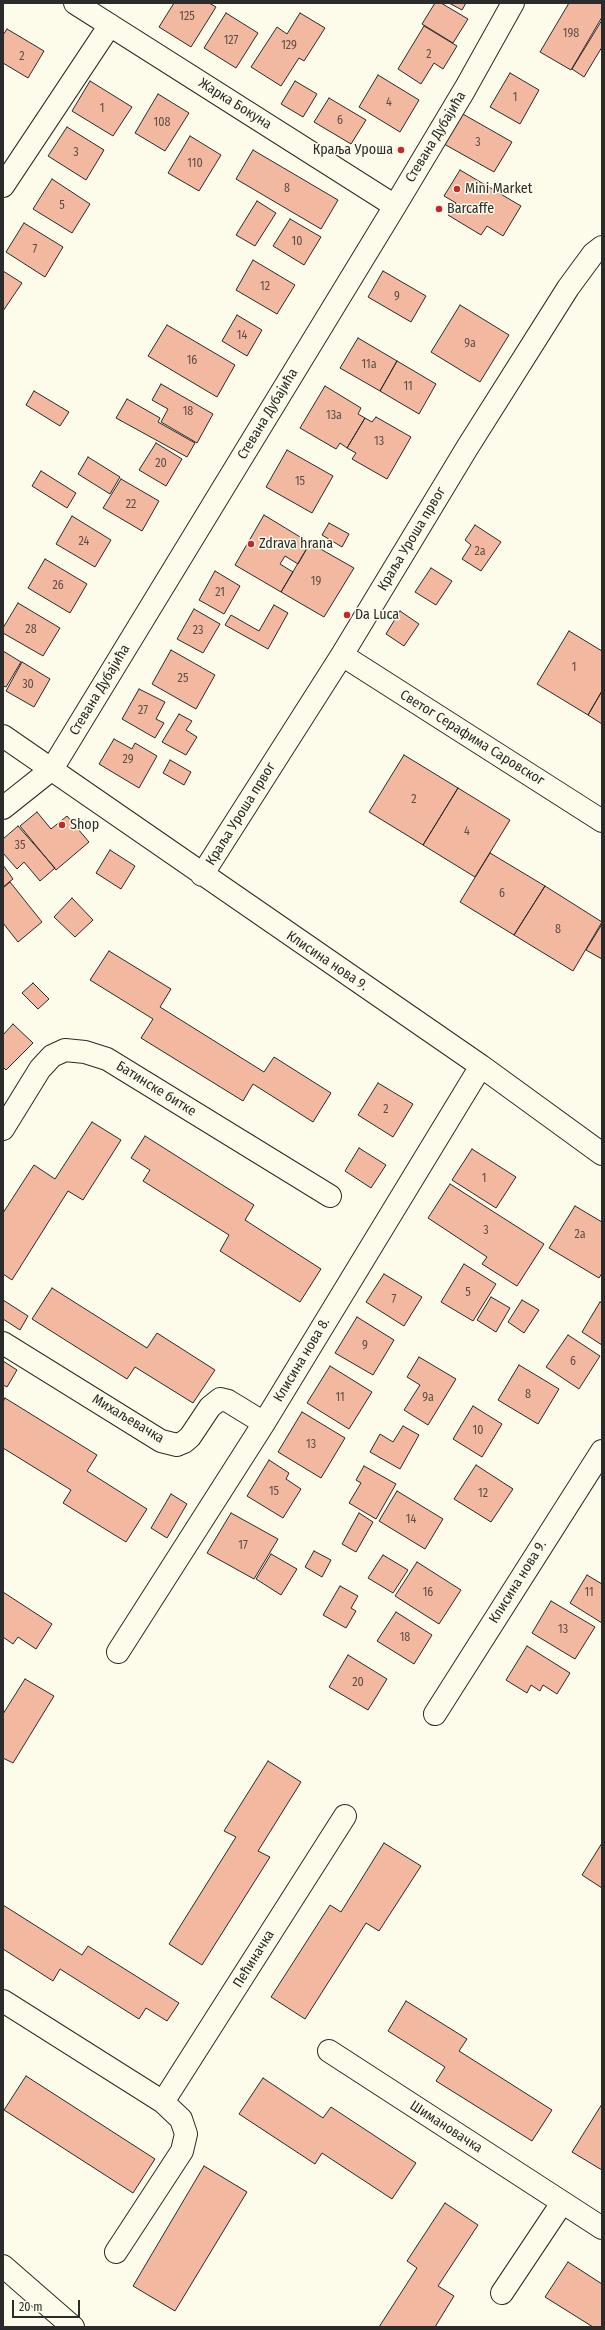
<!DOCTYPE html>
<meta charset="utf-8">
<style>
body{margin:0}
#map{position:relative;width:605px;height:2330px;overflow:hidden;background:#fdfbea;font-family:"Fira Sans Condensed",sans-serif}
canvas{display:block}
.frame{position:absolute;inset:0;border:4px solid #2b2b2b;pointer-events:none}
.scale{position:absolute;left:12px;top:2300px;width:68px;height:18px;box-sizing:border-box;border:2px solid #2b2b2b;border-top:0;padding-left:5px;font-size:12px;line-height:14px;white-space:nowrap;color:#2b2b2b;-webkit-text-stroke:3px #fdfbea;paint-order:stroke}
</style>
<div id="map">
<canvas width="605" height="2330"></canvas>
<div class="frame"></div>
<div class="scale">20 m</div>
</div>
<script>
const g = document.querySelector('canvas').getContext('2d');
g.lineJoin = 'round';
function fill(path, color) { g.fillStyle = color; g.fill(path, 'evenodd'); }
const shape = rows => new Path2D(rows.map(r => 'M' + r).join(''));
function trace(path, color, width, dash) { g.strokeStyle = color; g.lineWidth = width; g.lineCap = dash ? 'butt' : 'round'; g.setLineDash(dash || []); g.stroke(path); }
function label(font, color, halo, rows, align = 'center') {
  g.font = font + ' "Fira Sans Condensed",sans-serif'; g.lineWidth = 3; g.setLineDash([]); g.textBaseline = 'middle'; g.strokeStyle = halo; g.fillStyle = color; for (const [text, x, y, turn = 0] of rows) {
    g.save(); g.translate(x, y); g.rotate((+turn || 0) * Math.PI / 180); g.textAlign = isNaN(turn) ? turn : align; if (halo) g.strokeText(text, 0, 0); g.fillText(text, 0, 0); g.restore();
  }
}
const building = shape([
 [174,3,209,3,216,7,191,47,159,27,174,3],
 [435,3,441,3,468,19,453,43,422,24,435,3],
 [449,3,466,3,462,10,449,3],
 [569,3,602,3,602,17,571,70,540,52,569,3],
 [226,13,258,33,236,68,204,48,226,13],
 [300,13,325,28,304,61,299,58,281,86,251,67,277,27,287,34,300,13],
 [602,20,602,47,584,77,572,69,602,20],
 [424,26,457,46,443,69,434,63,421,84,398,69,424,26],
 [7,29,44,51,28,78,3,63,3,35,7,29],
 [510,73,539,90,520,124,490,107,510,73],
 [378,75,419,100,400,132,359,107,378,75],
 [90,81,132,107,113,136,72,111,90,81],
 [295,81,317,94,303,117,281,104,295,81],
 [158,94,189,113,165,151,135,133,158,94],
 [329,98,366,120,351,144,314,122,329,98],
 [461,113,512,142,494,172,444,144,461,113],
 [67,127,104,150,86,180,48,156,67,127],
 [190,136,221,155,199,191,168,173,190,136],
 [253,150,338,200,321,229,236,179,253,150],
 [460,170,521,206,503,236,487,226,481,235,448,215,456,203,444,196,460,170],
 [52,179,90,204,72,233,33,209,52,179],
 [257,201,276,213,255,246,236,235,257,201],
 [290,219,321,237,304,265,273,246,290,219],
 [24,223,63,247,45,277,6,252,24,223],
 [253,260,295,285,277,314,236,290,253,260],
 [3,271,22,283,3,311,3,271],
 [383,271,426,296,411,322,368,297,383,271],
 [460,305,509,335,480,382,431,352,460,305],
 [237,315,262,330,247,356,222,341,237,315],
 [167,325,235,365,217,397,148,356,167,325],
 [358,338,397,361,380,391,340,368,358,338],
 [397,361,436,384,419,414,380,391,397,361],
 [161,384,213,414,197,443,161,422,168,409,152,400,161,384],
 [325,386,361,408,358,414,365,418,347,448,340,443,336,449,300,428,325,386],
 [34,391,69,412,60,426,26,405,34,391],
 [127,399,160,418,158,422,195,443,187,457,116,418,127,399],
 [376,417,411,437,387,479,352,459,356,453,347,448,365,418,372,422,376,417],
 [156,443,182,459,166,486,139,470,156,443],
 [287,450,333,476,312,513,266,487,287,450],
 [88,457,120,477,110,494,78,474,88,457],
 [41,471,76,493,67,508,32,486,41,471],
 [121,479,159,501,142,531,103,508,121,479],
 [264,515,310,543,298,564,285,556,280,564,293,572,281,592,235,565,264,515],
 [72,516,111,540,95,567,56,544,72,516],
 [329,523,349,534,342,547,322,535,329,523],
 [475,525,501,542,481,571,462,559,471,545,465,540,475,525],
 [310,543,354,568,324,617,281,592,310,543],
 [45,559,87,584,70,613,28,588,45,559],
 [431,568,452,581,436,605,415,592,431,568],
 [215,571,240,586,224,614,199,600,215,571],
 [18,603,60,628,43,656,3,633,3,628,18,603],
 [274,605,288,613,268,649,225,625,231,615,259,631,274,605],
 [194,609,220,624,203,653,177,639,194,609],
 [400,611,419,624,404,646,386,634,400,611],
 [569,631,602,651,602,691,588,715,537,684,569,631],
 [171,650,215,675,196,709,152,684,171,650],
 [3,651,21,662,6,687,3,686,3,651],
 [22,662,50,679,34,707,6,691,22,662],
 [139,689,165,702,156,719,164,723,155,738,122,719,139,689],
 [602,691,602,724,588,715,602,691],
 [179,714,192,721,186,730,197,737,186,755,162,742,179,714],
 [114,739,132,749,135,743,157,756,139,788,99,764,114,739],
 [404,755,458,788,423,845,369,812,404,755],
 [170,760,191,772,184,785,163,773,170,760],
 [458,788,510,820,475,877,423,845,458,788],
 [37,812,51,829,67,816,89,842,56,870,20,826,37,812],
 [18,826,55,868,40,881,24,862,17,869,3,853,3,839,18,826],
 [110,850,135,866,121,889,96,873,110,850],
 [490,853,545,886,514,935,460,902,490,853],
 [3,865,13,879,3,887,3,865],
 [10,882,42,922,18,942,3,923,3,888,10,882],
 [545,886,602,922,573,971,514,935,545,886],
 [72,898,93,920,75,937,54,917,72,898],
 [602,924,602,959,586,950,602,924],
 [109,951,171,989,160,1007,264,1072,274,1057,331,1093,313,1122,253,1084,243,1101,141,1038,153,1019,90,980,109,951],
 [33,983,49,999,38,1009,22,993,33,983],
 [13,1024,33,1043,6,1070,3,1067,3,1035,13,1024],
 [378,1083,413,1104,393,1137,358,1115,378,1083],
 [92,1122,121,1140,83,1200,68,1191,12,1280,3,1274,3,1213,34,1165,55,1179,92,1122],
 [145,1136,254,1205,245,1220,321,1269,300,1302,220,1251,229,1235,143,1181,150,1170,131,1158,145,1136],
 [359,1148,386,1165,371,1188,345,1171,359,1148],
 [472,1149,516,1177,496,1208,452,1180,472,1149],
 [450,1184,544,1244,517,1286,482,1264,487,1257,428,1218,450,1184],
 [575,1206,602,1222,602,1273,599,1278,549,1248,575,1206],
 [464,1264,496,1284,473,1321,441,1302,464,1264],
 [384,1274,422,1297,404,1326,366,1302,384,1274],
 [52,1288,147,1348,157,1333,215,1370,193,1403,135,1367,127,1379,32,1319,52,1288],
 [491,1297,510,1308,496,1332,477,1320,491,1297],
 [3,1300,28,1316,20,1330,3,1319,3,1300],
 [522,1300,539,1310,524,1333,508,1322,522,1300],
 [600,1302,602,1303,602,1345,582,1332,600,1302],
 [357,1317,394,1340,373,1375,335,1353,357,1317],
 [568,1335,600,1356,579,1389,546,1367,568,1335],
 [419,1357,456,1379,428,1425,404,1410,420,1385,407,1377,419,1357],
 [3,1361,17,1370,7,1387,3,1385,3,1361],
 [519,1365,559,1389,538,1424,498,1400,519,1365],
 [330,1366,372,1392,349,1429,307,1403,330,1366],
 [5,1398,97,1455,87,1471,147,1509,126,1542,63,1503,71,1490,3,1448,3,1402,5,1398],
 [473,1406,502,1424,482,1457,453,1439,473,1406],
 [302,1412,345,1438,321,1478,278,1452,302,1412],
 [403,1426,419,1435,400,1469,370,1452,380,1434,393,1442,403,1426],
 [269,1460,289,1473,286,1479,301,1489,283,1518,247,1496,269,1460],
 [476,1465,513,1489,491,1522,454,1499,476,1465],
 [364,1466,396,1484,376,1519,349,1503,361,1483,356,1480,364,1466],
 [397,1491,443,1519,425,1549,379,1521,397,1491],
 [171,1494,187,1504,167,1538,151,1528,171,1494],
 [231,1513,278,1539,254,1579,207,1553,231,1513],
 [359,1513,373,1522,356,1552,342,1544,359,1513],
 [314,1551,331,1560,322,1577,305,1567,314,1551],
 [271,1554,297,1569,281,1595,256,1579,271,1554],
 [383,1555,408,1570,393,1593,368,1578,383,1555],
 [417,1562,461,1590,439,1624,395,1596,417,1562],
 [587,1575,602,1584,602,1623,570,1603,587,1575],
 [340,1586,358,1596,351,1608,356,1611,346,1628,323,1615,340,1586],
 [3,1592,52,1624,36,1649,18,1637,13,1644,3,1637,3,1592],
 [551,1601,595,1627,575,1659,532,1633,551,1601],
 [396,1612,432,1635,414,1664,377,1641,396,1612],
 [527,1646,570,1673,557,1694,543,1685,540,1691,531,1685,527,1693,506,1680,527,1646],
 [348,1655,387,1679,368,1710,329,1687,348,1655],
 [25,1679,54,1696,13,1763,3,1758,3,1714,25,1679],
 [268,1761,301,1782,258,1851,270,1857,202,1965,169,1944,236,1837,224,1831,268,1761],
 [384,1843,421,1866,379,1931,366,1923,305,2019,271,1997,330,1905,341,1912,384,1843],
 [602,1843,602,1888,582,1875,602,1843],
 [3,1905,82,1955,88,1946,179,2003,167,2021,146,2008,139,2019,60,1969,53,1981,3,1949,3,1905],
 [406,2001,467,2039,459,2051,552,2110,532,2141,436,2081,445,2067,388,2031,406,2001],
 [26,2076,155,2159,133,2193,4,2110,26,2076],
 [263,2078,323,2118,331,2107,416,2163,392,2199,322,2153,315,2164,239,2114,263,2078],
 [602,2104,602,2170,572,2152,602,2104],
 [204,2166,247,2192,175,2311,133,2286,204,2166],
 [445,2203,478,2225,438,2286,454,2296,435,2327,379,2327,417,2268,407,2261,445,2203],
 [568,2262,602,2284,602,2327,593,2327,545,2297,568,2262]
]);
fill(building, '#f2b8a0');
trace(building, '#2b2b2b', 1);
const minor = shape([
 [75,3,395,206],
 [3,186,110,25],
 [342,655,602,821],
 [3,736,481,1066,602,1154],
 [3,808,52,769,395,206,465,89,513,3],
 [202,875,342,655,467,448,568,288,593,254,602,247],
 [3,1129,40,1069,52,1056,65,1050,85,1052,107,1059,330,1196],
 [3,1343,161,1441,177,1445,184,1442,190,1437,210,1407,220,1399,228,1401,264,1423],
 [118,1652,264,1423,481,1066],
 [435,1714,602,1451],
 [3,2001,163,2102,181,2119,186,2134,182,2151,116,2252],
 [329,2051,602,2228],
 [163,2102,345,1816],
 [3,2266,73,2327],
 [502,2293,562,2203]
]);
trace(minor, '#2b2b2b', 24);
trace(minor, '#fdfbea', 22);
for (const [x, y, r, color] of [
 [401,150,4,"#c62828"],
 [457,189,4,"#c62828"],
 [439,209,4,"#c62828"],
 [251,544,4,"#c62828"],
 [347,615,4,"#c62828"],
 [62,825,4,"#c62828"]
]) { const dot = new Path2D(); dot.arc(x, y, r, 0, 2 * Math.PI); g.fillStyle = color; g.fill(dot); trace(dot, '#fdfbea', 1.5); }
label('12px', '#5d4e48', null, [
 ["125",187,17],
 ["198",571,34],
 ["127",231,41],
 ["129",289,46],
 ["2",429,55],
 ["2",22,57],
 ["1",515,98],
 ["4",389,103],
 ["1",102,109],
 ["6",340,121],
 ["108",162,123],
 ["3",478,143],
 ["3",76,153],
 ["110",195,164],
 ["8",287,189],
 ["5",62,206],
 ["10",297,242],
 ["7",35,250],
 ["12",265,287],
 ["9",397,297],
 ["14",242,336],
 ["9a",470,344],
 ["16",192,361],
 ["11a",369,365],
 ["11",408,387],
 ["18",188,412],
 ["13a",334,416],
 ["13",379,442],
 ["20",161,464],
 ["15",300,482],
 ["22",131,505],
 ["24",84,542],
 ["2a",480,552],
 ["19",316,582],
 ["26",58,586],
 ["21",220,593],
 ["28",31,630],
 ["23",198,631],
 ["1",574,668],
 ["25",183,679],
 ["30",28,685],
 ["27",143,711],
 ["29",128,760],
 ["2",414,800],
 ["4",467,832],
 ["35",20,846],
 ["6",502,894],
 ["8",558,930],
 ["2",386,1110],
 ["1",484,1179],
 ["3",486,1231],
 ["2a",580,1235],
 ["5",468,1293],
 ["7",394,1300],
 ["9",365,1346],
 ["6",573,1362],
 ["8",528,1395],
 ["11",340,1398],
 ["9a",428,1398],
 ["10",478,1431],
 ["13",311,1445],
 ["15",274,1492],
 ["12",483,1494],
 ["14",411,1520],
 ["17",243,1546],
 ["16",428,1593],
 ["11",589,1593],
 ["13",563,1630],
 ["18",405,1638],
 ["20",358,1683]
]);
label('14px', '#2b2b2b', '#fdfbea', [
 ["Жарка Бокуна",235,104,32],
 ["Стевана Дубајића",436,137,-59],
 ["Стевана Дубајића",268,414,-59],
 ["Краља Уроша првог",412,539,-59],
 ["Стевана Дубајића",100,690,-59],
 ["Светог Серафима Саровског",472,738,32],
 ["Краља Уроша првог",241,814,-58],
 ["Клисина нова 9.",327,961,34],
 ["Батинске битке",156,1089,32],
 ["Клисина нова 8.",302,1360,-59],
 ["Михаљевачка",128,1419,31],
 ["Клисина нова 9.",518,1582,-58],
 ["Пећиначка",254,1959,-58],
 ["Шимановачка",446,2127,33]
]);
label('14px', '#2b2b2b', '#fdfbea', [
 ["Краља Уроша",393,150,"right"],
 ["Mini Market",465,189],
 ["Barcaffe",447,209],
 ["Zdrava hrana",259,544],
 ["Da Luca",355,615],
 ["Shop",70,825]
], 'left');
</script>
